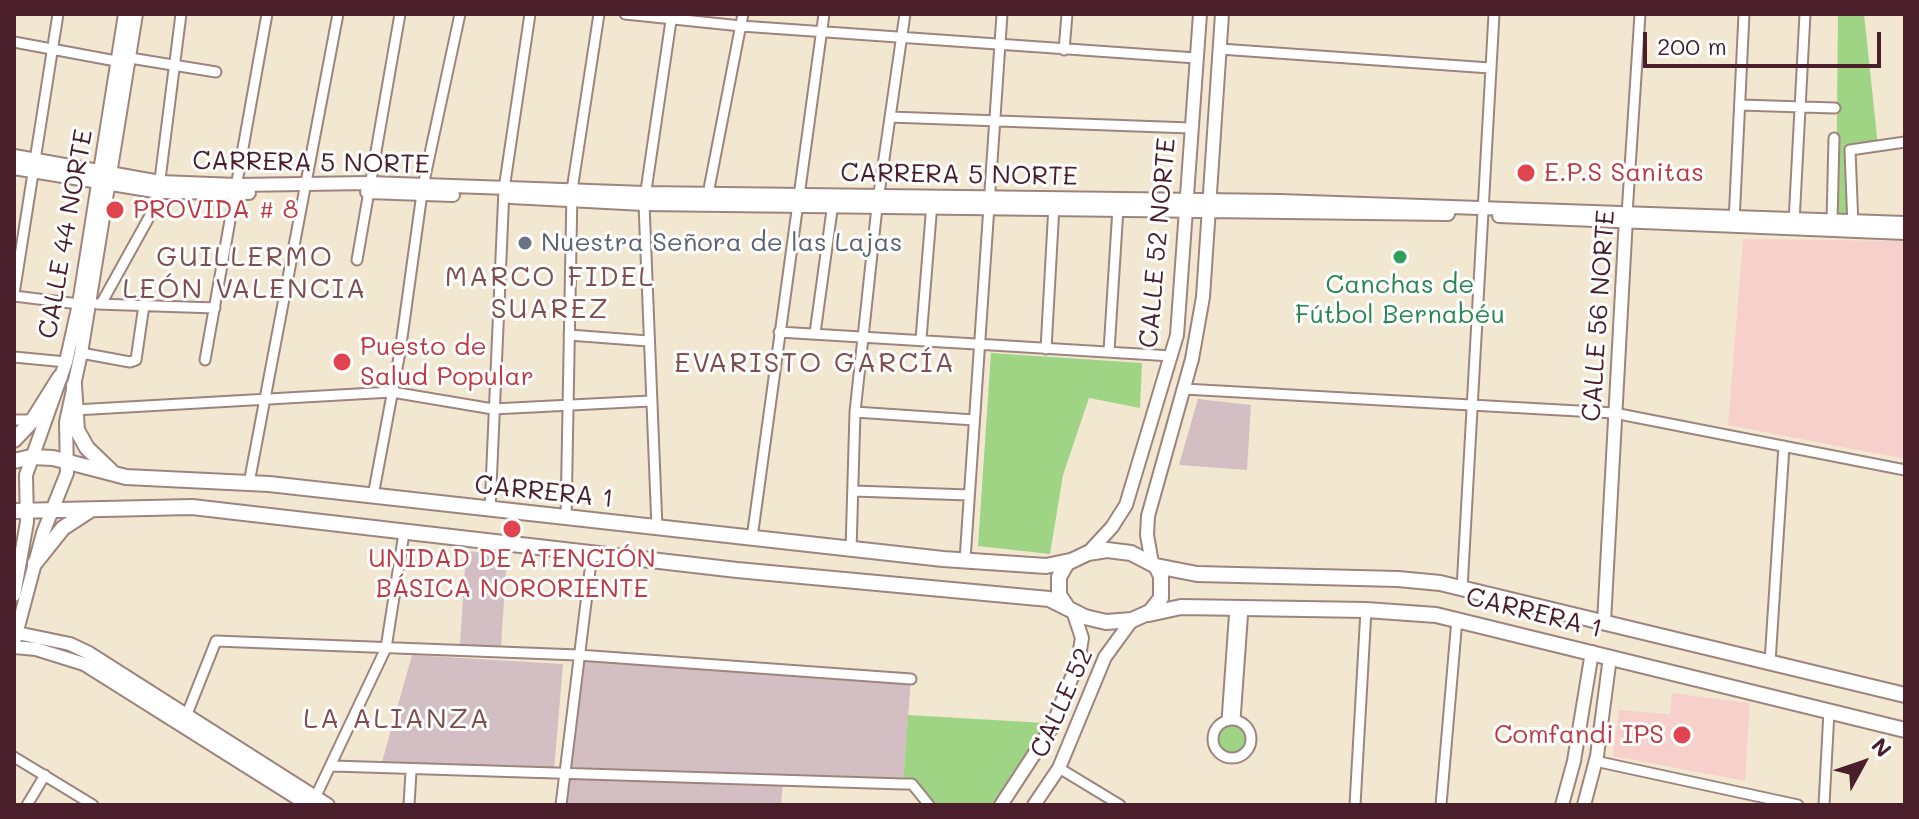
<!DOCTYPE html>
<meta charset="utf-8">
<style>
body{margin:0}
#map{position:relative;width:1919px;height:819px;overflow:hidden;background:#f2e8d1;font-family:Mali,sans-serif}
canvas{display:block}
.frame{position:absolute;inset:0;border:16px solid #4a1f2b;pointer-events:none}
.north{position:absolute;left:1823px;top:723px;width:80px;height:80px;-webkit-text-stroke:6px #fff;paint-order:stroke;rotate:50deg;font-size:22px;font-weight:700;line-height:32px;text-align:center;color:#4a1f2b}
.north::after{content:'';display:block;margin:auto;width:28px;height:36px;background:#4a1f2b;clip-path:polygon(50% 0,100% 100%,50% 72%,0 100%)}
.scale{position:absolute;left:1643px;top:32px;width:238px;height:36px;box-sizing:border-box;border:4px solid #4a1f2b;border-top:0;padding-left:10px;font-size:24px;line-height:28px;white-space:nowrap;color:#4a1f2b;-webkit-text-stroke:6px #fff;paint-order:stroke}
</style>
<div id="map">
<canvas width="1919" height="819"></canvas>
<div class="frame"></div>
<div class="north">N</div>
<div class="scale">200 m</div>
</div>
<script>
const g = document.querySelector('canvas').getContext('2d');
g.lineJoin = 'round';
function fill(path, color) { g.fillStyle = color; g.fill(path, 'evenodd'); }
const shape = rows => new Path2D(rows.map(r => 'M' + r).join(''));
function trace(path, color, width, dash) { g.strokeStyle = color; g.lineWidth = width; g.lineCap = dash ? 'butt' : 'round'; g.setLineDash(dash || []); g.stroke(path); }
function label(font, color, halo, rows, align = 'center') {
  g.font = font + ' Mali,sans-serif'; g.lineWidth = 6; g.setLineDash([]); g.textBaseline = 'middle'; g.strokeStyle = halo; g.fillStyle = color; for (const [text, x, y, turn = 0] of rows) {
    g.save(); g.translate(x, y); g.rotate((+turn || 0) * Math.PI / 180); g.textAlign = isNaN(turn) ? turn : align; if (halo) g.strokeText(text, 0, 0); g.fillText(text, 0, 0); g.restore();
  }
}
fill(shape([
 [1743,239,1905,241,1905,459,1728,425],
 [1672,693,1750,703,1745,781,1613,756,1619,710,1670,714]
]), '#f7d0cc');
fill(shape([
 [1198,399,1251,405,1247,470,1179,465],
 [466,551,507,554,501,648,460,645],
 [412,655,563,664,554,770,382,762],
 [578,655,911,679,903,784,783,782,781,805,561,805]
]), '#d2bec3');
fill(shape([
 [1838,14,1864,14,1878,146,1850,150,1853,216,1836,216],
 [991,353,1142,363,1140,408,1089,398,1063,475,1050,554,978,546],
 [908,715,1045,723,1052,727,1001,805,929,805,912,785,903,784],
 '1213 739a19 19 0 1 1 38 0a19 19 0 1 1-38 0Z'
]), '#9fd485');
const street = shape([
 [625,14,741,26,1196,58],
 [14,42,116,61],
 [1220,49,1490,68],
 [1064,50,1067,14],
 [130,58,216,72],
 [1740,105,1835,108],
 [890,117,1190,128],
 [707,199,743,14],
 [1627,214,1640,14],
 [1832,221,1834,138],
 [1734,222,1744,14],
 [1794,222,1805,14],
 [1853,227,1850,150,1905,142],
 [357,260,400,14],
 [14,294,58,14],
 [14,296,79,304],
 [97,304,215,308],
 [101,304,157,203,181,14],
 [779,332,1172,356],
 [815,333,833,203],
 [569,335,648,341],
 [921,339,932,203],
 [1046,349,1054,205],
 [1109,351,1118,208],
 [81,353,130,362,136,360,144,305],
 [14,357,66,362],
 [205,360,267,14],
 [1184,389,1614,413,1905,470],
 [75,410,392,392,493,409,650,401],
 [855,412,974,420],
 [14,420,33,420],
 [249,483,338,14],
 [854,491,969,495],
 [373,496,400,352,423,186,460,14],
 [490,510,504,189,530,14],
 [566,519,572,190,599,14],
 [657,528,644,204,672,14],
 [752,538,824,14],
 [851,550,855,412,877,207,905,14],
 [965,560,1002,14],
 [1462,589,1494,14],
 [1770,662,1784,446],
 [185,719,216,641,578,655,911,679],
 '1213 739a19 19 0 1 1 38 0a19 19 0 1 1-38 0Z',
 [1235,720,1243,608],
 [1227,721,1235,607],
 [14,757,93,805],
 [1595,761,1798,805],
 [333,766,903,784,912,784,929,805],
 [1059,768,1120,805],
 [314,800,386,648,404,533],
 [27,805,45,775],
 [409,805,411,771],
 [561,805,592,554],
 [1355,805,1366,610],
 [1441,805,1457,619],
 [1824,805,1829,711]
]);
const secondary = shape([
 [14,156,160,182,237,185,370,183,645,193,1280,201,1905,223],
 [14,168,160,192,249,193],
 [367,192,453,195],
 [511,197,644,204,1448,214],
 [1499,216,1905,233],
 [1088,553,1112,527,1126,505,1177,335,1200,14],
 [1152,563,1147,535,1148,516,1192,359,1203,297,1222,14],
 [14,595,27,522,26,475,66,362,79,304,125,14],
 [1604,622,1626,218],
 [17,633,70,644,89,653,328,805],
 [14,642,43,533,67,473,66,422,81,353,136,14],
 [14,647,36,649,84,664,308,805],
 [1001,805,1052,727,1078,662,1082,638,1073,611],
 [1034,805,1059,768,1105,657,1132,620],
 [1562,805,1574,761,1592,652],
 [1584,805,1597,756,1610,657]
]);
const primary = shape([
 [74,385,77,430,87,448,111,471],
 [14,440,33,420,60,377],
 [14,461,31,457,53,458,126,477,269,484,943,559,1046,566,1070,561],
 [14,511,192,507,737,570,1049,599,1085,617,1106,622,1132,620,1150,612,1161,598,1161,576,1156,566,1131,553,1107,550,1088,553,1067,563,1059,577,1059,595,1067,607],
 [35,563,63,528,89,511],
 [1156,566,1197,574,1398,579,1440,583,1905,695],
 [1149,614,1181,607,1366,610,1436,615,1905,730]
]);
trace(street, '#9e847e', 13);
trace(secondary, '#9e847e', 16);
trace(primary, '#9e847e', 18);
trace(street, '#fff', 9);
trace(secondary, '#fff', 12);
trace(primary, '#fff', 14);
for (const [x, y, r, color] of [
 [1526,173,10,"#e0444e"],
 [115,210,10,"#e0444e"],
 [525,243,8,"#6b7280"],
 [1400,257,8,"#2e9e5b"],
 [342,362,10,"#e0444e"],
 [512,529,10,"#e0444e"],
 [1682,735,10,"#e0444e"]
]) { const dot = new Path2D(); dot.arc(x, y, r, 0, 2 * Math.PI); g.fillStyle = color; g.fill(dot); trace(dot, '#fff', 3); }
label('26px', '#4a1f2b', '#fff', [
 ["CARRERA 5 NORTE",311,163,1],
 ["CARRERA 5 NORTE",959,175,1],
 ["CALLE 44 NORTE",66,234,-80],
 ["CALLE 52 NORTE",1158,243,-85],
 ["CALLE 56 NORTE",1599,316,-86],
 ["CARRERA 1",544,492,6],
 ["CARRERA 1",1534,613,14],
 ["CALLE 52",1062,703,-66]
]);
label('26px', '#be3a42', '#fff', [
 ["E.P.S Sanitas",1544,173],
 ["PROVIDA # 8",133,210],
 ["Puesto de",360,347],
 ["Salud Popular",360,377],
 ["UNIDAD DE ATENCIÓN",512,559,"center"],
 ["BÁSICA NORORIENTE",512,589,"center"],
 ["Comfandi IPS",1664,735,"right"]
], 'left');
label('26px', '#5b616d', '#fff', [
 ["Nuestra Señora de las Lajas",541,243]
], 'left');
label('26px', '#27864d', '#fff', [
 ["Canchas de",1400,285],
 ["Fútbol Bernabéu",1400,315]
]);
g.letterSpacing = '2px';
label('28px', '#814e4f', '#fff', [
 ["GUILLERMO",245,257],
 ["LEÓN VALENCIA",245,289],
 ["MARCO FIDEL",550,277],
 ["SUAREZ",550,309],
 ["EVARISTO GARCÍA",815,363],
 ["LA ALIANZA",397,719]
]);
g.letterSpacing = '0px';
</script>
